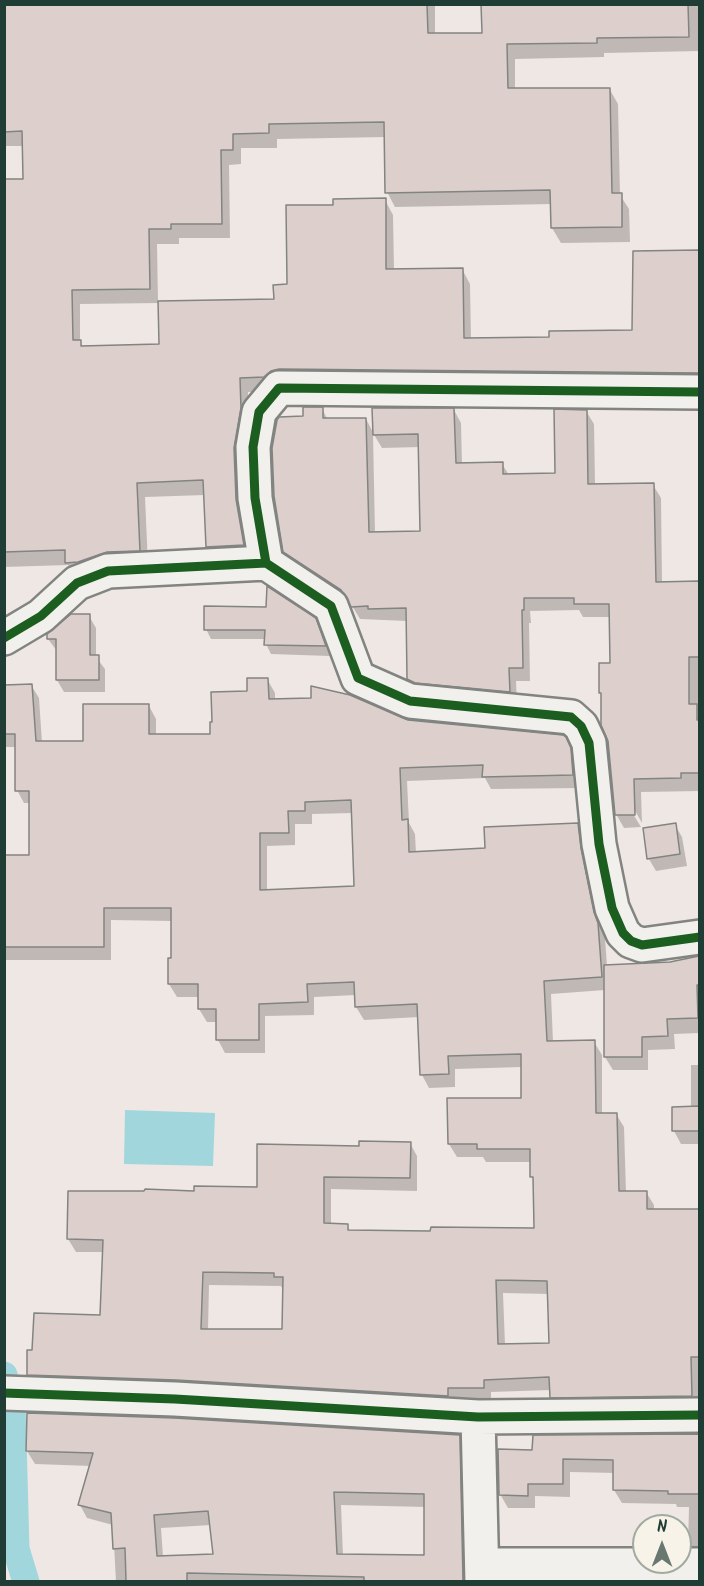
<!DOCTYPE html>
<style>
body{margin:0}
#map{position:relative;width:704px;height:1586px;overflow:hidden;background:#efe7e3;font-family:Kalam,sans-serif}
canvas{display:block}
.frame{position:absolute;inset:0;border:6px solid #1f3d34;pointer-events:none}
.north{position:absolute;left:632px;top:1514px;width:60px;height:60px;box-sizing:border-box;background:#f7f3e8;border:2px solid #a1aaa0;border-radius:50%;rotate:0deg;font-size:16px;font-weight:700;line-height:24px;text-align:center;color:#1f3d34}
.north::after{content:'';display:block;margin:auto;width:21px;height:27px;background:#687871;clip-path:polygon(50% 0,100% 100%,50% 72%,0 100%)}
</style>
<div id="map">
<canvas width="704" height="1586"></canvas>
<div class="frame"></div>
<div class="north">N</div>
</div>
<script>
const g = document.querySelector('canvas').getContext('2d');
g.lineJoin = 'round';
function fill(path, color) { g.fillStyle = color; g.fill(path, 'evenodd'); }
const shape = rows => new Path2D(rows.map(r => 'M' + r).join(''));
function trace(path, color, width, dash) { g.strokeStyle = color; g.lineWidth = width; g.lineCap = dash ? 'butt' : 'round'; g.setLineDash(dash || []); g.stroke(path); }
fill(shape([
 [125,1110,215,1113,213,1166,124,1164]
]), '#a1d6dd');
fill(shape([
 [4,4,435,4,435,35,484,34,482,4,700,4,700,51,604,53,604,57,515,59,515,89,610,90,618,104,620,195,629,209,630,242,561,243,552,228,552,204,395,207,387,192,386,137,277,139,277,148,241,148,241,164,229,165,230,238,179,238,179,244,157,244,158,302,275,301,289,286,334,206,385,200,393,215,394,270,462,269,470,284,471,340,550,338,634,331,635,252,700,251,700,388,248,392,251,560,216,562,207,547,205,495,145,497,148,565,75,577,68,565,4,567,4,181,25,180,24,146,4,146],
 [160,303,161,346,83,347,80,342,80,304],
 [322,409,328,420,366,419,374,434,454,410,461,423,462,465,502,464,509,475,557,475,586,411,594,424,595,485,653,485,661,498,662,583,700,582,700,791,641,792,642,823,633,807,630,809,641,827,624,828,616,814,611,617,583,617,579,610,530,611,531,623,529,623,530,681,516,681,517,705,416,692,408,679,407,621,360,619,351,604,292,565,285,551,304,418],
 [373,433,382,448,420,447,422,533,375,534],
 [267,608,314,619,330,656,271,654,266,644,266,639,211,639,206,629],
 [89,616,96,628,96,657,105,669,105,692,64,692,57,680,57,651,48,639],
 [267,679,275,693,275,700,407,721,564,738,577,763,580,788,491,789,485,778,407,781,409,823,415,834,416,853,486,850,577,825,585,838,587,862,600,927,605,938,607,967,670,963,694,958,700,967,700,1033,674,1034,675,1049,648,1050,648,1070,613,1070,605,1057,605,990,551,994,553,1042,594,1042,602,1055,602,1114,616,1114,624,1127,626,1192,646,1192,654,1205,654,1210,700,1210,700,1409,559,1410,552,1397,551,1390,491,1392,491,1401,36,1388,28,1375,102,1317,104,1252,76,1252,68,1239,195,1193,258,1188,361,1147,410,1143,417,1156,417,1191,331,1189,331,1225,347,1225,350,1231,432,1233,535,1230,535,1182,532,1177,532,1162,486,1162,483,1157,457,1157,449,1144,449,1100,523,1100,522,1067,455,1069,455,1087,429,1088,422,1075,419,1017,364,1020,356,1007,356,995,314,997,314,1015,265,1016,265,1053,225,1053,218,1040,218,1022,207,1022,199,1009,199,997,177,997,169,984,172,959,172,921,111,920,111,960,4,960,4,857,30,857,30,803,24,803,17,790,16,747,4,747,4,687,31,685,39,698,42,743,85,743,149,706,156,719,156,735,212,735,249,693],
 [353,813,355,887,267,891,267,846,295,845,295,824,312,824,312,814],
 [209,1285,281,1286,283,1290,283,1331,208,1330],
 [503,1293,549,1294,551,1344,505,1345],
 [675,825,682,837,687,866,656,871,649,859],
 [691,1065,700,1065,700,1144,681,1144,674,1131,691,1108],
 [700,1435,700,1559,696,1559,688,1546,689,1507,677,1507,676,1504,622,1503,614,1490,615,1473,570,1472,570,1497,535,1496,535,1508,508,1508,500,1494,534,1451,534,1437],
 [459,1436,467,1450,470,1582,116,1582,113,1525,87,1518,80,1505,91,1466,35,1464,27,1451],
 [341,1505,426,1507,425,1557,343,1556],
 [211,1525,214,1555,163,1557,161,1528]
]), '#0003');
trace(shape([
 [4,1375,12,1402,16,1549,26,1582]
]), '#a1d6dd', 27);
const building = shape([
 [4,4,427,4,428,33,482,33,481,4,688,4,689,37,597,38,597,43,507,44,508,88,610,88,612,193,622,193,622,227,551,228,550,190,385,193,384,122,269,124,269,133,233,134,233,150,221,150,222,224,171,224,171,229,149,229,150,289,72,290,73,340,81,340,81,346,159,344,158,301,274,299,273,285,287,284,286,205,333,205,333,199,386,198,386,269,463,268,464,338,549,337,549,331,632,330,633,251,699,250,699,373,279,369,271,371,264,377,240,378,241,408,234,448,236,499,244,545,206,547,203,480,137,483,140,551,107,552,78,562,65,563,65,550,4,552,4,179,23,179,22,131,4,132,4,4],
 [303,407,323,407,323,418,366,418,369,532,420,531,418,434,373,435,372,408,454,408,456,463,503,462,503,474,555,473,554,409,587,410,588,484,654,483,656,582,699,581,699,657,689,657,689,704,697,704,697,720,699,720,699,773,681,773,681,778,634,779,635,815,615,815,608,741,601,725,601,693,599,693,599,663,610,663,609,604,574,604,574,598,524,598,524,610,522,610,523,668,509,668,510,692,415,683,407,679,406,608,368,609,368,606,351,607,341,590,283,552,274,496,272,448,277,420,279,417,303,416,303,407],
 [267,586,316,618,326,646,264,645,265,630,204,630,204,606,266,607,267,586],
 [71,614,90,614,90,655,99,655,99,680,56,680,56,639,47,639,47,634,71,614],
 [247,678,268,678,269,699,311,698,311,686,350,695,408,720,563,735,566,737,571,748,573,775,482,777,483,765,400,768,402,820,408,819,409,852,485,848,484,827,578,823,581,848,594,912,598,923,602,977,544,981,547,1041,595,1040,596,1113,617,1113,619,1191,647,1191,647,1209,699,1209,699,1357,691,1357,692,1396,550,1398,549,1377,484,1380,484,1388,448,1388,448,1396,176,1380,27,1375,27,1350,32,1350,34,1313,100,1315,103,1240,67,1239,68,1191,144,1191,145,1189,194,1191,194,1186,257,1187,257,1144,359,1146,359,1141,411,1142,410,1178,324,1177,324,1223,348,1224,348,1230,430,1231,431,1227,534,1228,533,1177,530,1177,530,1149,477,1149,477,1144,448,1144,447,1098,521,1098,521,1054,448,1056,449,1074,420,1075,417,1004,355,1007,354,982,307,984,308,1002,259,1004,259,1040,216,1040,216,1009,198,1009,198,984,168,984,168,958,171,958,171,908,104,908,104,947,4,947,4,855,29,855,29,791,15,791,15,734,4,734,4,685,32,684,36,741,83,741,83,704,149,704,149,734,210,734,210,722,212,722,211,692,247,691,247,678],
 [351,800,354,886,260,890,260,833,289,833,288,811,305,811,305,802,351,800],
 [203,1272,274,1273,274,1277,283,1277,282,1329,201,1329,203,1272],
 [496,1280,547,1281,549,1343,498,1344,496,1280],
 [676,823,680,854,647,859,643,828,676,823],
 [699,956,699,985,697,985,698,1018,667,1019,668,1036,642,1037,642,1057,604,1057,604,965,670,962,699,956],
 [699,1106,699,1131,672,1131,672,1107,699,1106],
 [27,1413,174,1418,460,1435,463,1581,364,1581,364,1577,187,1573,187,1581,126,1581,125,1548,113,1549,111,1513,78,1505,93,1453,26,1451,27,1413],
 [334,1492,424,1494,424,1555,337,1554,334,1492],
 [208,1511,213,1554,157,1556,154,1515,208,1511],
 [699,1434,699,1494,668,1494,668,1491,613,1490,613,1460,563,1459,563,1484,528,1484,528,1496,499,1495,498,1449,532,1450,533,1435,699,1434]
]);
fill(building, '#dccfcc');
trace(building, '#828481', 1.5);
const minor = shape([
 [266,563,331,606,358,678,410,701,571,717,581,726,589,743,599,844,612,908,623,933,631,941,642,945,700,937],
 [4,638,41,616,77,583,108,571,266,563,255,498,253,447,259,412,279,388,700,392],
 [4,1393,175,1399,478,1417,700,1415],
 [478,1417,482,1582],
 [482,1565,700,1565]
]);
trace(minor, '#828481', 38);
trace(minor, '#f2f0ec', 33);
trace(shape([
 [266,563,331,606,358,678,410,701,571,717,581,726,589,743,599,844,612,908,623,933,631,941,642,945,700,937],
 [4,638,41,616,77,583,108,571,266,563,255,498,253,447,259,412,279,388,700,392],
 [4,1393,175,1399,478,1417,700,1415]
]), '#1b5e20', 9);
</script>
